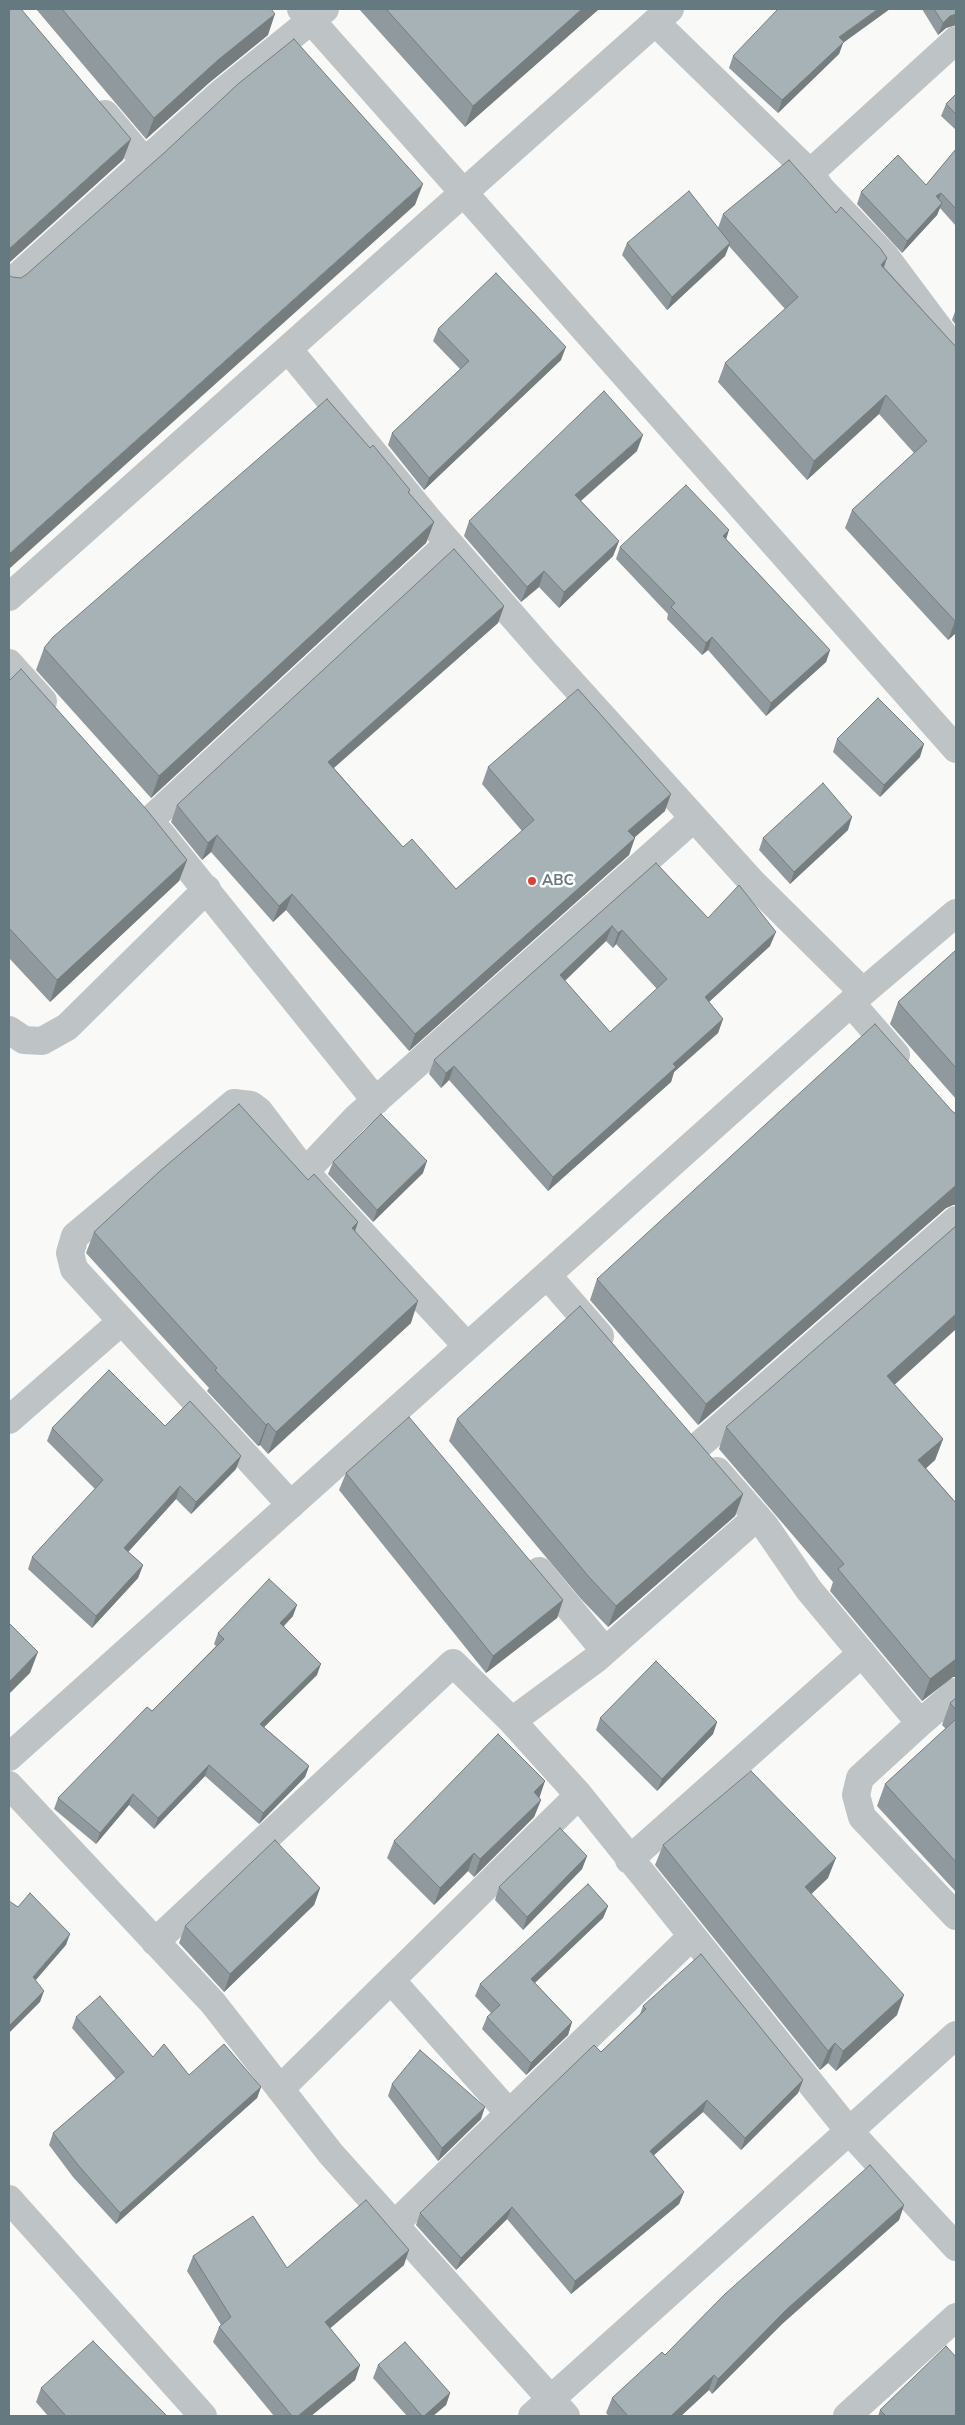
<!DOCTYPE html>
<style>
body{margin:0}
#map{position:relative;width:965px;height:2425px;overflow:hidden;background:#f9f9f7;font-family:"Nunito Sans",sans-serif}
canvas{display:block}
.frame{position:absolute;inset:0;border:10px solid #657980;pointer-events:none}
</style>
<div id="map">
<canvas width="965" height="2425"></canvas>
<div class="frame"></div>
</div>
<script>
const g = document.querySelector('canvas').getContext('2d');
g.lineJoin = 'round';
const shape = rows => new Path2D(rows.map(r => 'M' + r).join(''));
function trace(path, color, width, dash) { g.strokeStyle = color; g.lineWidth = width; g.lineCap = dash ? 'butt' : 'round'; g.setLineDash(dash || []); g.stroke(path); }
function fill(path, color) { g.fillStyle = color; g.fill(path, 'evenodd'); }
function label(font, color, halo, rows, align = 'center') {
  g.font = font + ' "Nunito Sans",sans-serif'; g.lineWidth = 5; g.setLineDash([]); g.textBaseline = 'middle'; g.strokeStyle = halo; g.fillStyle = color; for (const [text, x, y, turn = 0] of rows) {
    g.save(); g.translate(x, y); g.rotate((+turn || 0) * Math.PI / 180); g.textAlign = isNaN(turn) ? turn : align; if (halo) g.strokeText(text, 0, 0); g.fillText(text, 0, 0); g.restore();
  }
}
trace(shape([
 [301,9,956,749],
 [655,22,810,173,821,189,885,256,956,351],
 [105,114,146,163],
 [810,173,956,40],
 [9,284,220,94,325,9],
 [288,349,427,518,544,652,752,882,863,992],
 [9,597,670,9],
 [9,663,43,701],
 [150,820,449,543],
 [161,834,376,1101],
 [851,1003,896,1055],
 [9,1030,24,1040,42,1041,67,1027,207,889],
 [547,1275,600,1336],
 [467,1346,305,1172,355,1119,694,818],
 [9,1420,122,1321],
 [697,1447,956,1220],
 [717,1471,765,1526,809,1590,920,1723,956,1692],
 [291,1505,74,1269,70,1253,75,1236,234,1103,251,1105,259,1111,305,1172],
 [539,1571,605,1651],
 [512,1721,596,1659,757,1517],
 [920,1723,860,1778,856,1795,862,1817,956,1916],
 [9,1757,863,992,956,913],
 [9,1785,213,2003,331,2154,566,2416],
 [629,1860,862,1653],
 [155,1942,453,1663,512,1721,579,1795,849,2131,956,2247],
 [391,1980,509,2113],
 [280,2089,579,1795],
 [9,2199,203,2416],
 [394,2225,691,1937],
 [532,2416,956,2035],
 [847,2416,956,2317]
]), '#bec4c6', 28);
fill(shape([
 [36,9,271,9,268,35,210,82,146,139],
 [359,9,599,9,465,127],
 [922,9,956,9,956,25,946,28,938,35],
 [843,43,839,54,778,113,729,68,733,56],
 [956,94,956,130,941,116,946,104],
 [956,149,956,226,940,208,937,215,902,253,857,204,861,192,926,185],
 [723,214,884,267,956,347,956,633,948,640,845,528,852,510,914,453,879,414,807,480,718,382,725,363,785,309,729,246,725,256,667,310,622,255,627,243,718,228],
 [956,309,956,325,952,320],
 [438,329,561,360,424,490,388,445,392,433,460,369,433,341],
 [370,448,410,490,409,493,434,522,426,543,151,798,36,670,44,648],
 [637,451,581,501,619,541,613,556,559,608,539,587,521,602,464,536,469,521],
 [726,539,830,650,826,662,766,716,708,650,702,655,667,619,668,614,616,559,620,547],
 [504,606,498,623,334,768,403,847,456,889,522,831,482,784,488,767,665,811,634,838,629,855,409,1051,286,910,273,922,211,852,202,860,171,822,177,805],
 [9,681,187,860,179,881,50,1002,9,958],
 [837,739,920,757,880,797,833,752],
 [848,830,790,884,759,850,763,838],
 [656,863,708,918,770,946,709,1002,723,1019,718,1033,674,1072,671,1082,548,1191,449,1080,441,1088,429,1074,434,1060],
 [606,941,613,948,616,944,657,989,610,1032,565,981],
 [956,950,956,1099,890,1024,898,1002],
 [952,1111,956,1114,956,1205,953,1205,946,1208,698,1425,590,1300,597,1279],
 [333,1162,423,1173,373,1222,328,1174],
 [956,1226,956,1329,894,1384,943,1439,935,1460,926,1468,956,1503,956,1677,953,1677,922,1701,830,1591,833,1582,719,1449,726,1427],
 [355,1231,411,1323,268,1454,260,1445,258,1446,207,1391,209,1388,86,1253,94,1232],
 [457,1419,743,1494,735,1516,608,1627,581,1599,449,1441],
 [165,1426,236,1469,191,1514,176,1499,128,1552,143,1565,138,1578,92,1628,28,1569,32,1557,95,1489,47,1441,52,1428],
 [346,1473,563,1600,557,1618,486,1673,339,1490],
 [293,1616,284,1626,317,1675,264,1727,309,1766,305,1777,259,1824,205,1776,154,1829,129,1805,96,1844,54,1809,58,1798,152,1711,216,1646,214,1644,218,1633],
 [956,1698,956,1892,877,1806,885,1784,946,1729,942,1725,950,1703],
 [600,1718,717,1722,713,1734,657,1791,596,1730],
 [539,1798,541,1800,534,1817,474,1877,468,1871,434,1905,387,1858,394,1841],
 [663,1845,828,1878,811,1894,897,2015,836,2071,828,2063,820,2070,655,1865],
 [587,1856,582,1869,523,1930,495,1900,499,1887],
 [320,1888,314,1905,224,1992,179,1943,185,1926],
 [608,1906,603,1918,535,1983,572,2022,568,2035,526,2075,482,2029,487,2017,491,2013,475,1996,480,1984],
 [643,2006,803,2080,798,2093,741,2150,703,2112,654,2155,684,2192,679,2204,571,2294,507,2219,456,2270,416,2225,420,2213,601,2052,640,2014],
 [76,2017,153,2057,189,2075,261,2087,257,2098,116,2224,73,2177,49,2145,53,2133,116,2079,72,2028],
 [392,2084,481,2119,438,2161,388,2096],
 [904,2205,899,2220,782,2324,712,2394,709,2390,681,2416,609,2416,606,2413,612,2398,665,2355],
 [193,2256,287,2268,404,2265,330,2328,360,2365,355,2380,311,2416,274,2416,213,2342,219,2327,221,2325,187,2271],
 [378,2365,450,2393,446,2405,433,2416,407,2416,373,2378],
 [41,2388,167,2416,48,2416,36,2402],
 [880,2410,956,2416,878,2416]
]), '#90999d');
fill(shape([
 [582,9,599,9,465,127,473,106],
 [878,9,890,9,843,43,839,54,778,113,782,100,839,37],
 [275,14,268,35,210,82,146,139,154,118,218,60],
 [956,14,956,25,946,28,938,35,943,23,950,16],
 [131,139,123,160,9,263,9,249],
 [423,184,415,205,9,569,9,554],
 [941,193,937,205,936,196],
 [942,203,937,215,902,253,907,241],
 [730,243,725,256,667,310,672,297],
 [887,258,881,276,881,265],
 [566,347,561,360,424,490,429,478],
 [886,395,879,414,807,480,814,461],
 [643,435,637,451,570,510,575,495],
 [434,522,426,543,151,798,159,776],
 [729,530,725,543,723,536],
 [619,541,613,556,559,608,564,592],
 [544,571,539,587,521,602,527,587],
 [504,606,498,623,322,778,328,762],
 [956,620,956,633,948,640,955,621],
 [712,637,708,650,702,655,706,643],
 [830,650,826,662,766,716,771,703],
 [924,744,920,757,880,797,884,785],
 [671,794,665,811,622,848,628,831],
 [852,817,848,830,790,884,794,872],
 [217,835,211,852,202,860,208,843],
 [635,838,629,855,409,1051,415,1034],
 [187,860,179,881,50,1002,57,980],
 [292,894,286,910,273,922,279,906],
 [612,926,606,941,555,990,560,975],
 [622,930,616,944,613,948,618,933],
 [776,932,770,946,699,1011,705,997],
 [723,1019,718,1033,674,1072,671,1082,548,1191,553,1177,673,1064],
 [454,1066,449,1080,441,1088,446,1073],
 [427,1161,423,1173,373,1222,377,1210],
 [956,1185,956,1205,953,1205,946,1208,698,1425,706,1404,954,1187],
 [358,1222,351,1244,352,1228],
 [418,1301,411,1323,268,1454,276,1432],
 [956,1314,956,1329,880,1398,887,1376],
 [268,1423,260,1445,258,1446,266,1425],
 [943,1439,935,1460,911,1482,918,1460],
 [241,1456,236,1469,191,1514,196,1502],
 [180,1486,176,1499,120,1561,124,1548],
 [743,1494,735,1516,608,1627,616,1606],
 [143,1565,138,1578,92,1628,96,1616],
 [563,1600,557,1618,486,1673,493,1656],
 [297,1605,293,1616,276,1634,280,1623],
 [38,1652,30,1673,9,1694,9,1682],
 [956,1659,956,1677,953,1677,922,1701,930,1679],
 [321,1664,317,1675,256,1735,260,1724],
 [717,1722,713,1734,657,1791,662,1779],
 [209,1765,205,1776,154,1829,158,1818],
 [309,1766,305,1777,259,1824,263,1813],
 [545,1781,539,1799,534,1792],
 [133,1794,129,1805,96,1844,100,1833],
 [541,1800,534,1817,474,1877,480,1859],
 [474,1853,468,1871,434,1905,440,1888],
 [587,1856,582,1869,523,1930,527,1917],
 [836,1858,828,1878,798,1907,805,1887],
 [320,1888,314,1905,224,1992,230,1974],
 [608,1906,603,1918,526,1991,531,1979],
 [70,1934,66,1945,29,1988,33,1977],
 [44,1991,40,2002,9,2033,9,2026],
 [904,1995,897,2015,836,2071,843,2051],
 [572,2022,568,2035,526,2075,531,2063],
 [835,2043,828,2063,820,2070,828,2051],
 [803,2080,798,2093,741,2150,745,2138],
 [261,2087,257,2098,116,2224,120,2213],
 [707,2100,703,2112,645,2163,650,2151],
 [485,2107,481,2119,438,2161,442,2148],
 [684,2192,679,2204,571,2294,575,2281],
 [904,2205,899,2220,782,2324,712,2394,718,2379,787,2309],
 [512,2207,507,2219,456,2270,461,2258],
 [409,2250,404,2265,320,2337,325,2322],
 [360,2365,355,2380,311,2416,298,2416],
 [714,2375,709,2390,681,2416,671,2416],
 [450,2393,446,2405,433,2416,424,2416]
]), '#757d7f');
const building = shape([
 [9,9,21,9,131,139,9,249,9,9],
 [62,9,271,9,275,14,218,60,154,118,62,9],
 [386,9,582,9,473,106,386,9],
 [778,9,878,9,839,37,844,42,782,100,733,56,778,9],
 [934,9,956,9,956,14,950,16,943,23,934,9],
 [294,39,423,184,9,554,9,275,12,277,21,278,27,274,164,153,238,84,294,39],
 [956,94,956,114,946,104,956,94],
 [956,149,956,209,941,193,936,196,942,203,907,241,861,192,898,155,926,185,956,149],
 [789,160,836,213,841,207,880,248,887,258,881,265,956,347,956,620,955,621,852,510,927,441,886,395,814,461,725,363,798,297,723,214,789,160],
 [689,191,730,243,672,297,627,243,689,191],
 [496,273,566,347,429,478,392,433,469,361,438,329,496,273],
 [604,391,643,435,575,495,619,541,564,592,544,571,527,587,469,521,604,391],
 [327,399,370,448,373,445,410,490,408,492,434,522,159,776,44,648,53,637,327,399],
 [686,485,729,530,723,536,830,650,771,703,712,637,706,643,671,607,675,603,620,547,686,485],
 [454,549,504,606,328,762,403,847,412,839,456,889,534,820,488,767,578,689,671,794,628,831,635,838,415,1034,292,894,279,906,217,835,208,843,177,805,454,549],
 [21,669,146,809,187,860,57,980,9,928,9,681,21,669],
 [878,698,924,744,884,785,837,739,878,698],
 [823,783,852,817,794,872,763,838,823,783],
 [656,863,708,918,739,885,776,932,705,997,723,1019,673,1064,676,1067,553,1177,454,1066,446,1073,434,1060,656,863],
 [612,926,618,933,622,930,667,979,610,1032,560,975,612,926],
 [956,950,956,1068,898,1002,956,950],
 [875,1024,952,1111,956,1114,956,1185,954,1187,706,1404,597,1279,875,1024],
 [239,1104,308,1180,314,1174,358,1222,352,1228,418,1301,276,1432,268,1423,266,1425,215,1370,217,1368,94,1232,160,1171,239,1104],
 [381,1114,427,1161,377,1210,333,1162,381,1114],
 [956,1226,956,1314,887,1376,943,1439,918,1460,956,1503,956,1659,930,1679,838,1569,844,1564,726,1427,956,1226],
 [580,1306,743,1494,616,1606,589,1577,457,1419,580,1306],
 [109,1370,165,1426,190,1401,241,1456,196,1502,180,1486,124,1548,143,1565,96,1616,32,1557,103,1480,52,1428,109,1370],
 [409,1417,563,1600,493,1656,346,1473,409,1417],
 [269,1579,297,1605,280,1623,321,1664,260,1724,309,1766,263,1813,209,1765,158,1818,133,1794,100,1833,58,1798,147,1707,152,1711,224,1639,218,1633,269,1579],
 [9,1623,38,1652,9,1682,9,1623],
 [656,1661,717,1722,662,1779,600,1718,656,1661],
 [956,1698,956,1710,950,1703,956,1698],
 [956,1719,956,1862,885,1784,956,1719],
 [498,1734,545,1781,534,1792,541,1800,480,1859,474,1853,440,1888,394,1841,498,1734],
 [751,1771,836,1858,805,1887,904,1995,843,2051,835,2043,828,2051,663,1845,751,1771],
 [560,1828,587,1856,527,1917,499,1887,560,1828],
 [275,1840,320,1888,230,1974,185,1926,275,1840],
 [588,1884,608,1906,531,1979,572,2022,531,2063,487,2017,500,2005,480,1984,588,1884],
 [30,1893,70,1934,33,1977,44,1991,9,2026,9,1901,18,1907,30,1893],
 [701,1954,803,2080,745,2138,707,2100,650,2151,684,2192,575,2281,512,2207,461,2258,420,2213,594,2045,601,2052,646,2009,643,2006,701,1954],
 [100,1996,153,2057,164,2044,189,2075,224,2044,261,2087,120,2213,78,2165,53,2133,124,2072,76,2017,100,1996],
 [420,2050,485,2107,442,2148,392,2084,420,2050],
 [870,2165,904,2205,787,2309,718,2379,714,2375,671,2416,628,2416,612,2398,662,2352,665,2355,725,2294,870,2165],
 [366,2200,409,2250,325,2322,360,2365,298,2416,292,2416,219,2327,231,2317,193,2256,253,2216,287,2268,366,2200],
 [93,2341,167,2416,66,2416,41,2388,93,2341],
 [405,2342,450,2393,424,2416,422,2416,378,2365,405,2342],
 [946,2346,956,2357,956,2416,886,2416,880,2410,946,2346]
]);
fill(building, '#a7b2b6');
trace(building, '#757d7f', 1);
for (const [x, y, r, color] of [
 [532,881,5,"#dc4334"]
]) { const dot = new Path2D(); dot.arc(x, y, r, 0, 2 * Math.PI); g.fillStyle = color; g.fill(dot); trace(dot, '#fff', 2); }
label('bold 15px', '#657980', '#fff', [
 ["ABC",542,881]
], 'left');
</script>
